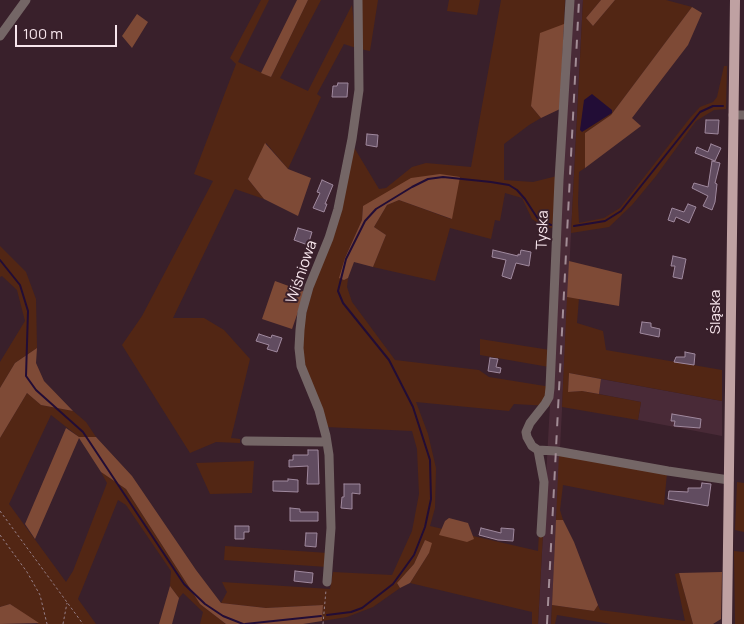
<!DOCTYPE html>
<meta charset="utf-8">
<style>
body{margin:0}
#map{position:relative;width:744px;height:624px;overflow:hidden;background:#39202b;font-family:Manrope,sans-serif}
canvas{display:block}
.scale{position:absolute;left:15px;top:25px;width:102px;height:22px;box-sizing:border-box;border:2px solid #f7e5ec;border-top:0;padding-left:6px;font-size:15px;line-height:18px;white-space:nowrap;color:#f7e5ec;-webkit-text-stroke:4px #39202b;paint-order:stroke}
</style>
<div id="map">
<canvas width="744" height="624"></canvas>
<div class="scale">100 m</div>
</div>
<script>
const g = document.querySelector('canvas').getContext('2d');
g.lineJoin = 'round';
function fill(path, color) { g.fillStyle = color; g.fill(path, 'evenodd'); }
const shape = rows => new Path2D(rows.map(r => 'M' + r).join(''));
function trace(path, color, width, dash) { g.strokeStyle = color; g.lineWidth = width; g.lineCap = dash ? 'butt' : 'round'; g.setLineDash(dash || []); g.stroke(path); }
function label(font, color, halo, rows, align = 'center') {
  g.font = font + ' Manrope,sans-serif'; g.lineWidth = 4; g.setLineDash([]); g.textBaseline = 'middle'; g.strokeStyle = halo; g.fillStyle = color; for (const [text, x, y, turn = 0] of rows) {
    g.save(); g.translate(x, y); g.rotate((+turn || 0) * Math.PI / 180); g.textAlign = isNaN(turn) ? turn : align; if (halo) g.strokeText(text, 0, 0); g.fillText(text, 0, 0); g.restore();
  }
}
fill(shape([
 [572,0,583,0,551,624,538,624],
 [601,379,722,401,722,436,638,420,641,402,599,394]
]), '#492a37');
fill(shape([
 [261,0,269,0,238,62,271,77,308,0,321,0,280,78,308,91,352,5,356,48,344,44,317,94,321,97,288,169,266,143,248,179,264,199,235,189,173,318,204,318,224,330,250,359,231,438,240,439,240,443,216,442,190,453,122,345,142,316,213,181,194,174,236,64,230,58],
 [359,0,378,0,370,51,360,49],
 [449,0,480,0,477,15,447,11],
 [501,0,565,0,564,24,531,106,541,118,529,125,504,144,504,180,533,182,557,176,552,228,544,227,532,219,522,198,505,193,500,221,495,220,491,239,450,228,435,281,373,267,386,235,374,227,387,205,399,200,451,219,459,177,363,206,362,220,345,258,344,280,348,278,347,287,352,302,395,360,479,370,489,377,551,387,550,406,514,404,509,411,416,402,428,434,436,468,435,508,430,526,538,551,539,533,543,534,538,624,532,624,532,612,410,583,429,553,425,540,414,564,397,583,400,588,373,607,347,617,322,621,323,605,266,608,221,603,227,592,222,582,330,589,333,572,392,575,412,531,419,494,417,449,412,431,326,427,303,362,301,332,352,147,355,149,379,189,386,188,412,167,426,163,471,167],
 [583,0,601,0,586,18,593,26,615,0,666,0,692,7,611,115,585,133,585,168,579,172,578,203,579,223,604,218,620,208,690,118,700,107,713,102,717,97,724,66,727,66,726,109,714,110,696,121,656,176,632,205,609,227,571,233],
 [0,246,26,272,36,299,37,348,15,363,0,388,0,362,25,321,17,290,2,276,0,277],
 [567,297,579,298,577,323,603,331,606,350,722,370,722,401,569,373,568,392,582,391,641,402,638,420,562,407],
 [480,339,550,350,549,367,480,355],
 [27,393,41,405,73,411,86,422,96,437,79,437,51,415,9,504,66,582,73,571,107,483,101,472,126,489,200,604,226,624,200,624,203,612,183,593,179,598,170,586,171,571,126,505,118,500,78,599,96,624,38,624,10,604,0,607,0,438],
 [559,454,667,473,664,505,563,485,560,510,563,520,556,520],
 [254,461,252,493,210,494,196,463],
 [737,482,744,483,744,532,735,530],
 [225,546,328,553,327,567,224,560],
 [734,551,744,552,744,624,735,624],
 [679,573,693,624,611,624,557,615,555,624,551,624,552,605,594,611,598,605,600,610,685,621,675,574]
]), '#522614');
fill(shape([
 [297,0,308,0,271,77,261,73],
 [601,0,615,0,593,26,586,18],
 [692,7,702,13,688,45,632,118,641,126,585,168,585,133,611,115],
 [137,14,148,22,132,48,122,36],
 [564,24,560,109,541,118,531,106,540,33],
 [265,143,288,169,311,178,298,216,264,199,248,179],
 [440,174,460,177,452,219,399,200,387,205,374,227,386,235,373,267,354,262,348,278,344,280,339,278,345,258,362,220,363,206,411,178],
 [569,261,622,274,619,306,567,297],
 [275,281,305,292,292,329,262,319],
 [37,348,36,363,44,381,73,411,41,405,27,393,0,438,0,388,15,363],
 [569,373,601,379,599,394,582,391,568,392],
 [66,428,79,437,96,437,132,476,196,570,221,603,266,608,323,605,322,621,303,624,226,624,200,604,126,489,101,472,79,438,35,539,25,524],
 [449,518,468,523,474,539,467,542,439,535,445,521],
 [556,520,563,520,574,542,598,605,594,611,552,605],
 [425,540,432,543,429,553,410,583,400,588,397,583,414,564],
 [722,572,721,619,713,624,693,624,679,573],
 [170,586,179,598,172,624,159,624],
 [10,604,39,623,0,624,0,607]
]), '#7e4a36');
fill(shape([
 [592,94,612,110,612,113,582,132,580,130,584,100]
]), '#220d36');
trace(shape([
 [574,226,605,221,621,211,700,112,713,106,723,106],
 [0,260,20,285,28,311,26,376,36,390,83,432,184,584,205,604,223,616,243,624],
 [327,615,351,612,362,608,393,584,414,555,425,527,431,499,430,460,413,407,389,360,343,303,338,291,346,259,365,221,376,209,412,187,428,179,443,177,491,182,509,185,517,190,525,199,538,219,551,225],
 [245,624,321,616]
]), '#220d36', 2);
const building = shape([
 [338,83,348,83,347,97,332,97,333,86,337,86,338,83],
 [706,120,719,120,718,134,705,133,706,120],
 [367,134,378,135,377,147,366,145,367,134],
 [711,144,721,148,715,161,695,153,697,147,708,152,711,144],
 [712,161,720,163,715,183,717,184,715,202,712,210,703,206,708,196,692,188,694,183,708,187,712,161],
 [322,180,333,185,325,204,327,204,324,212,313,208,320,193,317,192,322,180],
 [688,204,696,207,689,223,676,217,674,222,668,220,672,208,684,212,688,204],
 [298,228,312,232,308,245,294,240,298,228],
 [493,250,518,256,518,254,520,255,521,250,531,252,529,266,516,263,511,279,502,276,506,260,492,257,493,250],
 [673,256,686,259,682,279,673,277,675,266,671,266,673,256],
 [642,322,651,323,651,327,660,329,659,337,640,333,642,322],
 [259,334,271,338,272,335,282,338,277,352,267,349,269,345,256,341,259,334],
 [685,352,695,354,694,365,674,362,676,357,685,357,685,352],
 [490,358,498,359,496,367,501,368,500,373,488,371,490,358],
 [672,414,701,419,700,428,674,426,675,421,671,421,672,414],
 [308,450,318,450,319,484,307,484,308,466,289,467,289,460,293,460,293,455,308,455,308,450],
 [288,479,298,480,298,492,273,491,273,481,288,481,288,479],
 [702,483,711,484,708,506,668,499,669,491,688,492,688,488,701,488,702,483],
 [344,484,360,484,360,494,352,493,352,509,341,508,342,497,344,497,344,484],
 [290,508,300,509,300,512,318,512,318,521,290,521,290,508],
 [235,526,249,526,249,532,244,532,244,539,235,539,235,526],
 [481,528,501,533,501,528,514,529,513,541,498,540,479,535,481,528],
 [306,533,317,533,316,547,305,546,306,533],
 [295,571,313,573,312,583,294,581,295,571]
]);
fill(building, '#614c60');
trace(building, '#a0899e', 1);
trace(shape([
 [0,511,83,624],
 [0,535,27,572,40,595,47,624],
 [63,624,67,603],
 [323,624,326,590]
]), '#957f88', 1, [2.5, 2.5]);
trace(shape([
 [570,0,559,180,550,388,549,397,545,404,530,423,526,432,527,437,532,446,538,450,556,451,668,471,729,480],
 [0,36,26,0],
 [733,115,744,115],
 [246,441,327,442],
 [538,450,544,482,541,533],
 [327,582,331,528,329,455,326,436,319,410,301,366,299,348,300,330,302,312,309,287,329,238,338,209,352,139,359,90,358,0]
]), '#746666', 9);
trace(shape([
 [727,624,735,0]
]), '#bfa1a2', 10);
trace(shape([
 [547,624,579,0]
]), '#a38d96', 2, [9, 9]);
label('15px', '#f7e5ec', '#39202b', [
 ["Tyska",543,230,-88],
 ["Wiśniowa",302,272,-71],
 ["Śląska",716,312,-90]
]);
</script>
